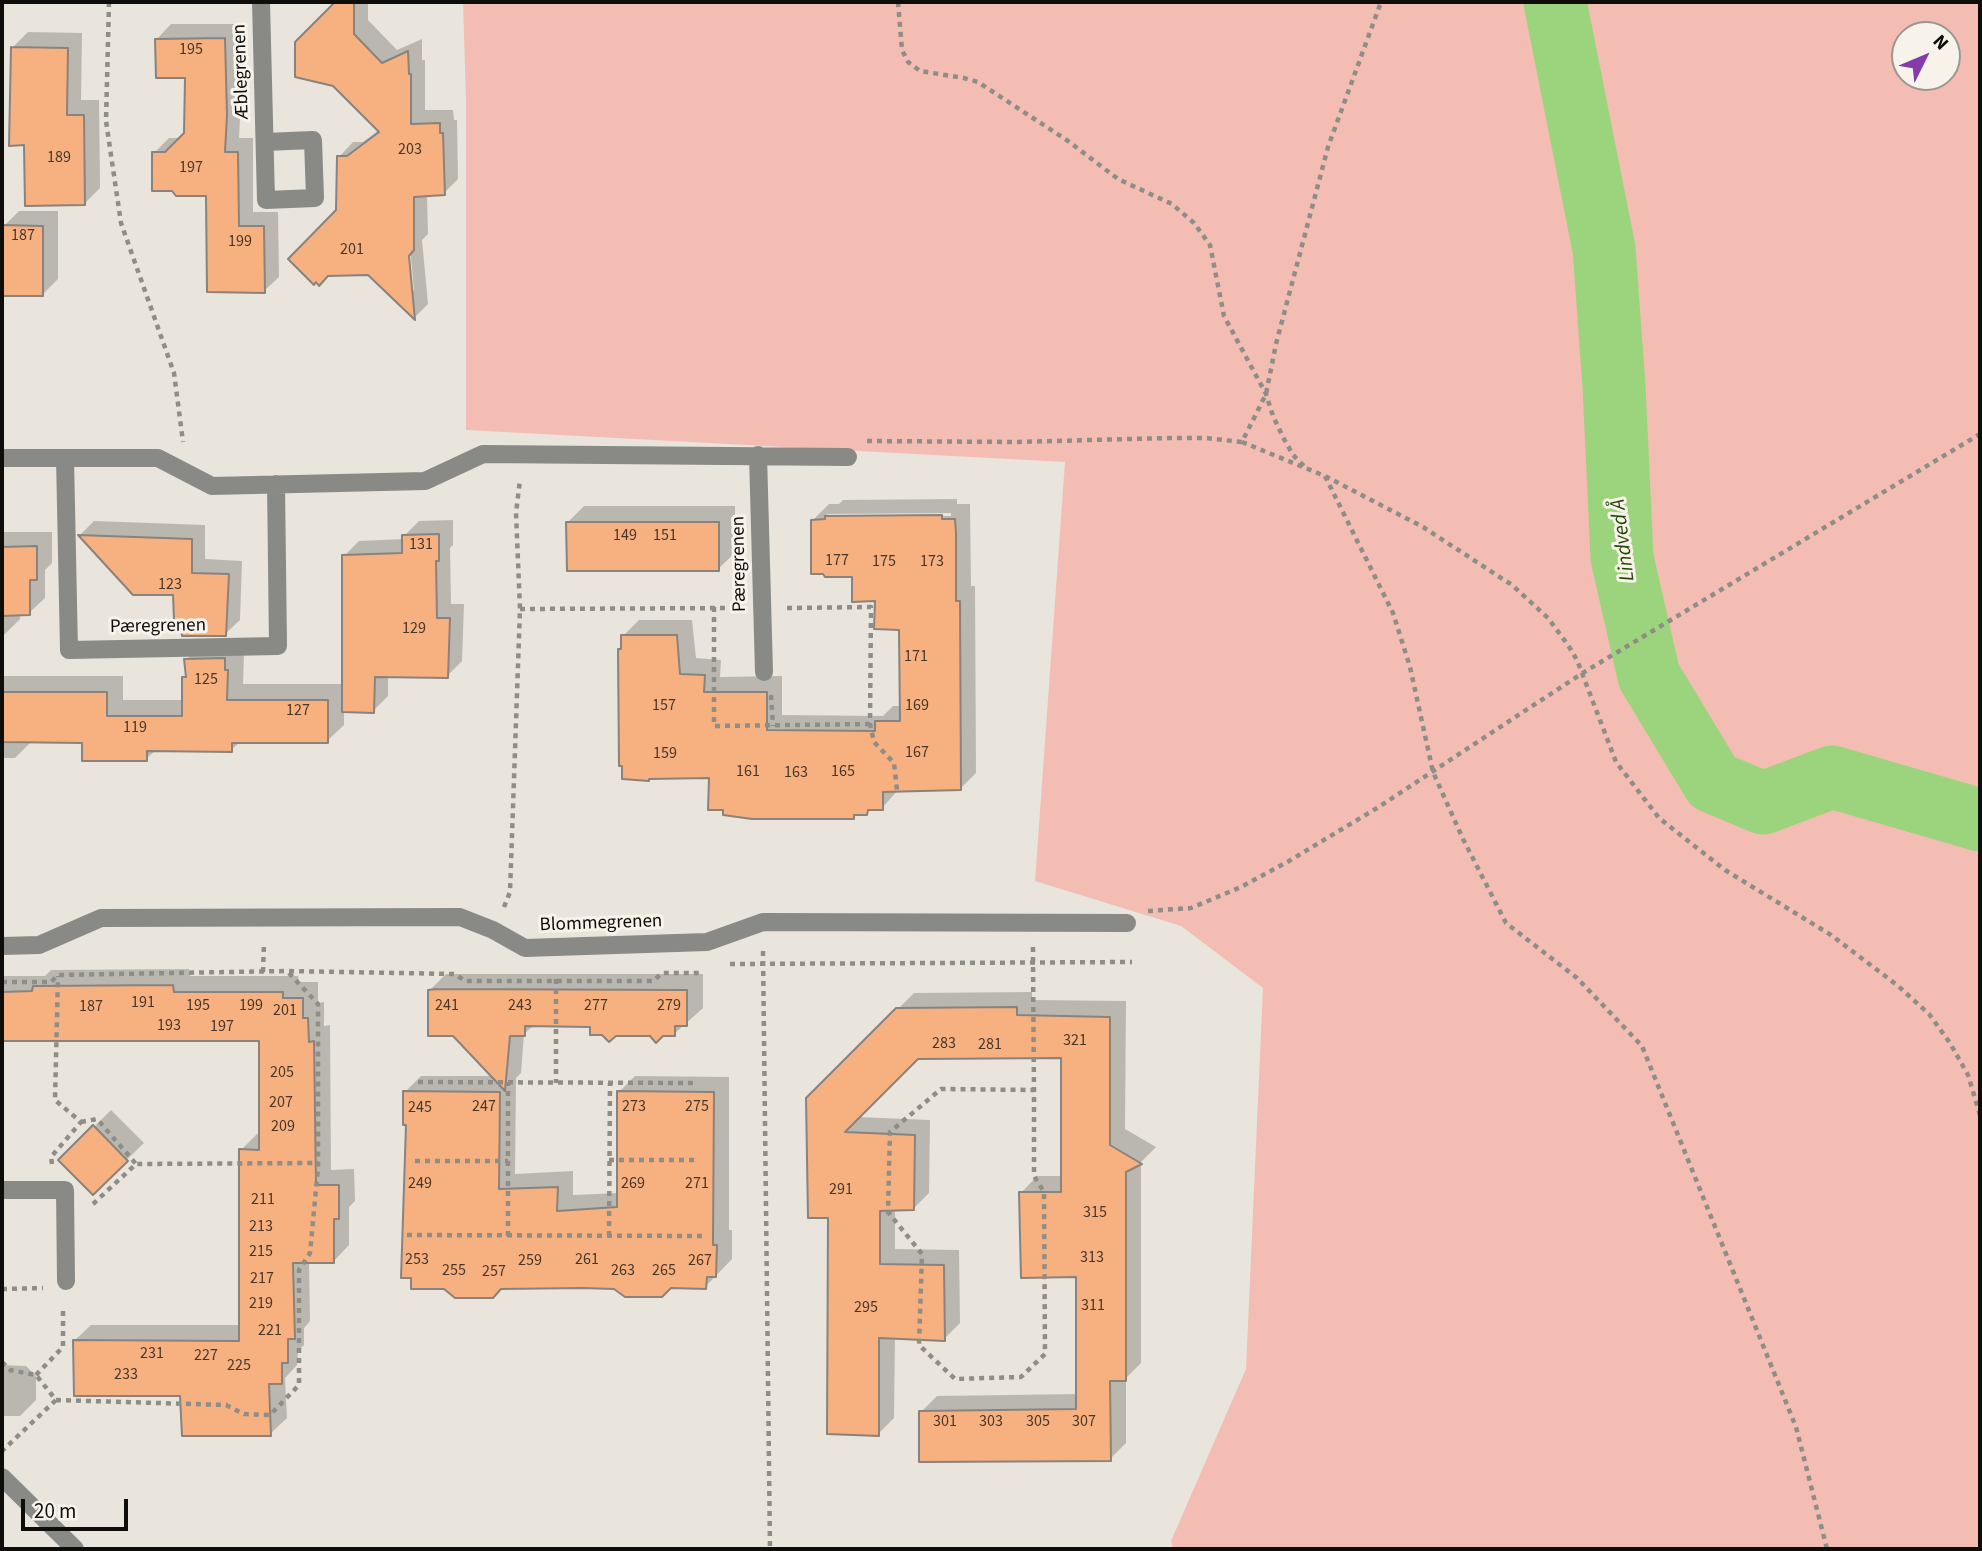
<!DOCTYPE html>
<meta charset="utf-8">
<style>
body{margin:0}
#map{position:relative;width:1982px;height:1551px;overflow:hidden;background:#e9e5dd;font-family:"Source Sans 3",sans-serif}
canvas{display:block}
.frame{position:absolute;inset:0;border:4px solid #0e0d0a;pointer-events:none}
.north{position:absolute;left:1891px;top:21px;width:70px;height:70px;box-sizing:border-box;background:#f7f2ea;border:2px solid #9a9690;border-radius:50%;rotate:47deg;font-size:19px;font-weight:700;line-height:28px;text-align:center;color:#0e0d0a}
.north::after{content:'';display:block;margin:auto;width:24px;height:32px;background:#833bad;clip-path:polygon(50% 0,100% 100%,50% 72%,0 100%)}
.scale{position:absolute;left:21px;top:1499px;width:107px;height:32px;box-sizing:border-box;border:4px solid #0e0d0a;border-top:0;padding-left:9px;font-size:21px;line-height:24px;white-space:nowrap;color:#0e0d0a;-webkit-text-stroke:5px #f7f2ea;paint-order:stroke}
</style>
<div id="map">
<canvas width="1982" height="1551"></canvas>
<div class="frame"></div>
<div class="north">N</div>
<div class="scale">20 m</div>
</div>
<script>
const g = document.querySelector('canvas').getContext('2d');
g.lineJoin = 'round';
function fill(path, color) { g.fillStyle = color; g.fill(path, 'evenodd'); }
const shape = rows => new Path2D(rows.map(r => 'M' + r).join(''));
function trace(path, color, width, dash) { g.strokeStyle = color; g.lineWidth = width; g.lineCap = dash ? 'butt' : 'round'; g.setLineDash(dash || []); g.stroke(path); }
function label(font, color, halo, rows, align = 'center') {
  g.font = font + ' "Source Sans 3",sans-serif'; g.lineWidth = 6; g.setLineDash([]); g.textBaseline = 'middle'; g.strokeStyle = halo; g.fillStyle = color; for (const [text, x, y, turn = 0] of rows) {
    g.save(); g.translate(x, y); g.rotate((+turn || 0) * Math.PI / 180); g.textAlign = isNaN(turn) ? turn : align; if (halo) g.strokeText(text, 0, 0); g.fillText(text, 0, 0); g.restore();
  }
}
fill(shape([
 [463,2,1980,2,1980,1549,1173,1549,1171,1541,1246,1369,1263,988,1181,926,1035,881,1065,462,466,430,466,100],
 [1905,35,1947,35,1947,77,1905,77]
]), '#f4bdb4');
fill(shape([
 [338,2,368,2,368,20,397,50,422,39,422,60,425,60,425,110,453,110,454,120,457,120,458,179,444,193,427,195,428,234,422,240,428,304,415,317,369,273,337,211,339,157,353,142,363,142,379,130,297,43],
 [406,247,410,247,414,291,410,287],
 [171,24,239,24,241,99,239,138,253,138,253,212,278,212,279,277,264,291,207,194,154,153,169,138,181,138,186,133,187,76,157,39],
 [28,32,82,33,81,100,99,100,100,188,85,203,26,143,12,48],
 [19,211,58,211,58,279,42,295,2,294,4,226],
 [957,499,957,504,970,504,971,586,975,586,976,773,960,789,898,790,882,808,872,808,867,813,857,813,853,817,710,776,620,649,623,646,623,636,639,620,692,620,696,658,721,660,720,677,782,676,782,715,883,716,893,706,901,706,901,628,853,575,813,520,829,504,839,504,843,500],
 [951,513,951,516,825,517,828,514],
 [584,506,735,506,735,553,718,569,568,522],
 [453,520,453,545,450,548,451,604,464,604,462,661,447,676,388,676,388,696,373,711,344,710,344,725,327,741,240,742,231,750,156,750,146,759,84,742,32,741,15,758,2,758,2,676,123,676,123,700,184,700,184,678,187,675,186,660,202,643,244,654,243,684,344,684,344,556,359,541,404,539,404,536,419,521],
 [94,521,205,525,205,559,242,561,240,620,225,634,182,618,175,594,134,593,80,535],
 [2,532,52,532,52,563,45,570,45,598,29,613,20,613,20,619,4,635,2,635],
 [189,969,190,976,298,976,299,982,318,982,318,1003,324,1002,324,1026,330,1025,331,1170,354,1169,355,1201,349,1207,349,1245,333,1262,309,1261,310,1321,304,1328,304,1345,298,1351,297,1365,285,1378,287,1418,270,1434,182,1394,74,1341,91,1325,241,1325,241,1150,257,1134,261,1134,261,1039,2,1039,2,976,45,976,51,970],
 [446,974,703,974,703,1008,674,1034,651,1034,592,1025,535,1024,524,1034,521,1073,516,1078,515,1174,573,1171,573,1195,619,1193,619,1092,635,1076,729,1077,729,1230,732,1230,732,1259,705,1287,671,1287,625,1296,408,1123,405,1092,421,1076,493,1076,429,991],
 [1032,992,1032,1000,1126,1001,1125,1129,1156,1147,1141,1162,1141,1363,1126,1378,1126,1443,1110,1459,921,1412,937,1396,1078,1394,1078,1275,1021,1193,1037,1176,1063,1176,1062,1056,917,1057,858,1117,930,1120,929,1193,913,1209,895,1209,895,1249,959,1250,960,1323,944,1339,895,1337,894,1418,878,1434,830,1216,808,1099,914,993],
 [111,1110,144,1143,93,1193,61,1160],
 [2,1365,26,1366,36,1376,36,1400,20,1416,2,1416]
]), '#0003');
trace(shape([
 [1555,2,1604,249,1614,386,1622,558,1649,676,1713,782,1763,803,1832,777,1980,820]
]), '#9cd47d', 63);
const building = shape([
 [335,2,354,2,354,34,382,63,408,51,409,74,411,74,411,124,440,123,440,133,443,133,445,195,414,197,414,250,409,256,415,320,368,275,328,276,319,286,316,282,314,285,288,259,336,210,337,156,347,156,379,132,333,86,295,77,295,42,335,2],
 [225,38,227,115,225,152,238,152,239,226,264,226,265,293,207,292,206,196,176,196,172,191,152,191,152,152,165,152,184,133,185,78,156,78,155,39,225,38],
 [11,47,68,48,67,115,84,115,85,205,25,206,24,145,9,146,11,47],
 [2,225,43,226,43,296,2,296,2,225],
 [942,515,942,519,955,519,956,533,956,601,960,601,961,790,883,792,883,810,868,810,867,815,854,815,854,819,752,819,723,815,723,810,708,810,709,778,649,779,649,781,622,779,622,766,619,766,618,649,621,649,621,635,677,635,680,674,705,675,704,692,767,692,767,730,875,731,875,721,900,721,899,630,874,629,875,601,852,602,852,577,825,577,823,574,811,574,811,520,825,519,825,516,942,515],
 [566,522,719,522,719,571,567,571,566,522],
 [439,534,439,561,436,561,437,618,450,618,448,678,375,677,374,713,342,712,342,555,402,553,402,535,439,534],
 [78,535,192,539,192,573,229,574,226,636,182,636,181,620,174,620,173,595,133,595,78,535],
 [37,546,37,580,30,580,30,615,2,616,2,547,37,546],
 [225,658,225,670,228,670,227,700,328,700,328,743,232,743,232,752,147,751,147,761,82,761,82,743,2,742,2,692,107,692,107,716,182,716,182,677,186,677,184,659,225,658],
 [173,985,174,992,283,992,283,998,303,998,303,1018,308,1018,309,1042,314,1041,316,1185,339,1185,339,1219,334,1219,334,1263,293,1263,295,1339,288,1339,288,1363,282,1363,282,1384,269,1384,271,1436,182,1436,180,1396,74,1396,73,1340,239,1341,239,1149,259,1150,259,1041,2,1041,2,992,32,991,33,986,173,985],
 [437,989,687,990,687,1026,675,1026,675,1036,663,1036,656,1043,650,1036,616,1036,609,1042,602,1035,590,1035,590,1027,525,1026,525,1036,510,1036,505,1091,453,1036,428,1036,428,990,437,989],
 [1017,1007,1017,1015,1110,1017,1110,1145,1142,1164,1126,1172,1126,1381,1110,1381,1111,1461,919,1462,919,1411,1076,1409,1076,1277,1021,1278,1019,1192,1061,1192,1061,1058,918,1059,845,1132,915,1135,914,1210,880,1211,880,1264,944,1265,945,1341,879,1338,879,1436,827,1434,828,1218,808,1218,806,1098,896,1008,1017,1007],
 [403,1091,500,1092,499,1189,558,1187,557,1211,617,1207,617,1091,714,1092,713,1245,717,1245,716,1277,707,1277,706,1289,671,1288,662,1297,625,1297,614,1289,582,1288,501,1289,493,1298,455,1298,444,1289,411,1289,411,1278,401,1278,406,1125,403,1125,403,1091],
 [93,1125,128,1161,93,1195,58,1160,93,1125]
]);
fill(building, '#f7b180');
trace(building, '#89827d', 2);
trace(shape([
 [109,2,106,121,121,223,174,373,183,442],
 [898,2,902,50,908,62,920,71,964,78,978,82,1068,141,1118,179,1172,204,1194,223,1210,245,1224,316,1266,394,1273,416,1284,439,1293,455,1305,467],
 [867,441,1016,442,1167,438,1206,438,1242,442,1266,394,1276,344,1328,147,1381,2],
 [1242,442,1325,476,1423,527,1512,585,1548,618,1568,645,1577,660,1616,762,1659,818,1725,870,1831,935,1897,985,1929,1014,1950,1043,1968,1075,1980,1115],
 [1325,476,1393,613,1410,667,1433,772,1463,839,1506,923,1577,978,1642,1046,1796,1427,1827,1549],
 [714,607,714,726,870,724],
 [787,608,871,607,870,724,874,742,894,763,897,790],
 [520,609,736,608],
 [771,695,773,726],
 [504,907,510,892,520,609,516,513,520,480],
 [1148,911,1191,908,1241,887,1289,861,1377,808,1581,674,1980,434],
 [1033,947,1033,964,1034,1090,1034,1176,1044,1192,1045,1354,1021,1377,955,1379,919,1345,922,1254,888,1212,890,1132,941,1089,1034,1090],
 [763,951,770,1549],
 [730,964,1132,962],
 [263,972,264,943],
 [556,979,556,1083],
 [2,982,51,982,58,975,287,971,455,974,465,981,653,981,662,973,700,973,702,970],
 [418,1082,698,1083],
 [81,1122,97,1119,136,1164],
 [609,1160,697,1160],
 [415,1161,508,1161],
 [52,1164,51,1157,81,1122,55,1100,58,976],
 [93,1204,136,1164,318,1163],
 [407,1235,702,1236],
 [508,1236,508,1082],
 [609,1236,610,1083],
 [2,1289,43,1288],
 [2,1362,10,1370,36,1375,56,1400,2,1451],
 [36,1375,63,1347,63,1306],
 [56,1400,226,1405,244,1414,270,1415,299,1385,299,1270,310,1253,318,1168,318,1004,287,971]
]), '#8f8d87', 4.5, [5, 5]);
trace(shape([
 [261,2,266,200,315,198,313,140,265,142],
 [758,455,764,672],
 [2,458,158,458,212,486,425,481,483,454,848,457],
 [65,458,69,650,278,646,276,484],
 [2,946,39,945,101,918,460,917,493,930,525,948,707,942,763,922,1127,923],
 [2,1190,65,1190,66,1281],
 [2,1477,75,1549]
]), '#898a86', 18);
label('16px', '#483628', null, [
 ["195",191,50],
 ["203",410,150],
 ["189",59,158],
 ["197",191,168],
 ["187",23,236],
 ["199",240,242],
 ["201",352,250],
 ["149",625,536],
 ["151",665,536],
 ["131",421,545],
 ["177",837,561],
 ["175",884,562],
 ["173",932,562],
 ["123",170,585],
 ["129",414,629],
 ["171",916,657],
 ["125",206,680],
 ["157",664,706],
 ["169",917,706],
 ["127",298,711],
 ["119",135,728],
 ["167",917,753],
 ["159",665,754],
 ["161",748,772],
 ["165",843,772],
 ["163",796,773],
 ["191",143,1003],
 ["195",198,1006],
 ["199",251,1006],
 ["241",447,1006],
 ["243",520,1006],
 ["277",596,1006],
 ["279",669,1006],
 ["187",91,1007],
 ["201",285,1011],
 ["193",169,1026],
 ["197",222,1027],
 ["321",1075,1041],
 ["283",944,1044],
 ["281",990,1045],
 ["205",282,1073],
 ["207",281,1103],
 ["247",484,1107],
 ["273",634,1107],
 ["275",697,1107],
 ["245",420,1108],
 ["209",283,1127],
 ["249",420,1184],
 ["269",633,1184],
 ["271",697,1184],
 ["291",841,1190],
 ["211",263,1200],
 ["315",1095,1213],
 ["213",261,1227],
 ["215",261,1252],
 ["313",1092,1258],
 ["253",417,1260],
 ["261",587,1260],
 ["259",530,1261],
 ["267",700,1261],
 ["255",454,1271],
 ["263",623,1271],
 ["265",664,1271],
 ["257",494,1272],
 ["217",262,1279],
 ["219",261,1304],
 ["311",1093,1306],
 ["295",866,1308],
 ["221",270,1331],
 ["231",152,1354],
 ["227",206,1356],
 ["225",239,1366],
 ["233",126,1375],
 ["301",945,1422],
 ["303",991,1422],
 ["305",1038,1422],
 ["307",1084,1422]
]);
label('19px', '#0e0d0a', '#f7f2ea', [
 ["Æblegrenen",242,72,-92],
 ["Pæregrenen",740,564,-91],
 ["Pæregrenen",158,627,-1],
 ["Blommegrenen",601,924,-2]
]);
label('italic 21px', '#214304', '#f7f2ea', [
 ["Lindved Å",1624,540,-97]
]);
</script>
